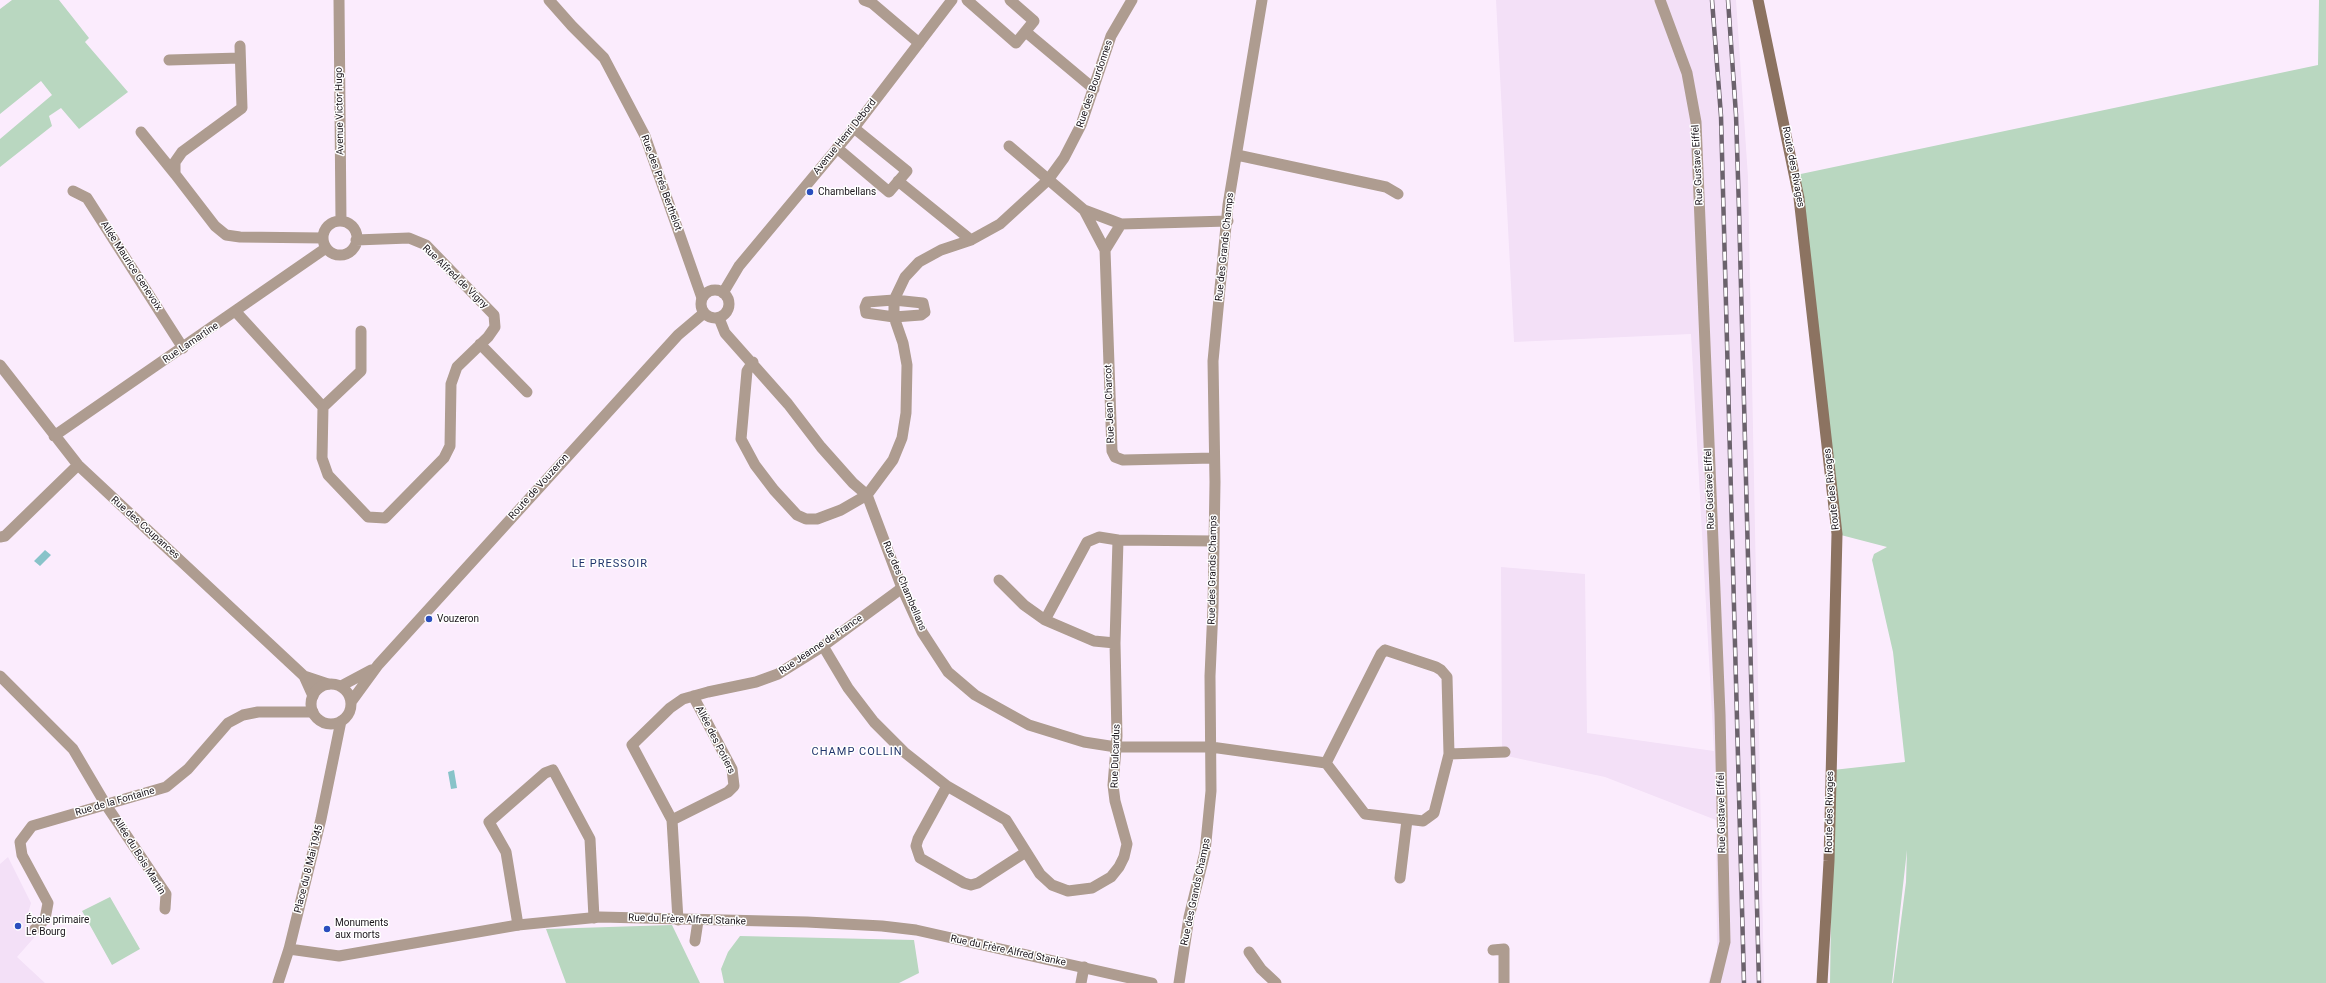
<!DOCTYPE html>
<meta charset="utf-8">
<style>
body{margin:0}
canvas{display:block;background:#fbecfd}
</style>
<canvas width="2326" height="983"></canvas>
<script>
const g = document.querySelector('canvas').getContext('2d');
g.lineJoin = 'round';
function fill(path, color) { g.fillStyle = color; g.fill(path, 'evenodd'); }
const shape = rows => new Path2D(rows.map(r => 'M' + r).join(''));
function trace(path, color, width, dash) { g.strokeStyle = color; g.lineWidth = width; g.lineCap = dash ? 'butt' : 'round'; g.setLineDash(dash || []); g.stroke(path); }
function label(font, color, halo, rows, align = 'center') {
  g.font = font + ' Roboto,sans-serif'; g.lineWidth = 3; g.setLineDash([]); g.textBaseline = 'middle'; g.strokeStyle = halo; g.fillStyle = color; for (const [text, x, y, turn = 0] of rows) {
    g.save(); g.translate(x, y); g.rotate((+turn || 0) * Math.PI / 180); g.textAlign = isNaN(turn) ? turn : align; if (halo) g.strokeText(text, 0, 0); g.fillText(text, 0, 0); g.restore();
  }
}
fill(shape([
 [1496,0,1736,0,1748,177,1764,983,1708,983,1717,952,1716,820,1605,777,1502,755,1501,567,1585,574,1587,733,1714,751,1691,334,1514,342],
 [8,857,31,903,29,910,39,932,17,957,45,983,0,983,0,864]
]), '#f3e0f7');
fill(shape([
 [12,0,59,0,89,38,85,42,128,92,79,129,61,108,49,116,52,126,0,167,0,139,52,95,41,81,0,114,0,9],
 [2319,0,2326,0,2326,983,1893,983,1906,882,1907,850,1892,983,1830,983,1833,770,1905,762,1893,652,1872,560,1874,554,1887,547,1837,534,1796,175,2318,65],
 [110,897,140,949,112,965,82,911],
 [672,925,700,983,566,983,546,929],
 [740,936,914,940,919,973,899,983,724,983,721,969,728,952]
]), '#b9d7c0');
fill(shape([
 [45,550,51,555,40,566,34,561],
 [454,770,457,788,451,789,448,772]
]), '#88c3c9');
trace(shape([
 [339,0,341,221],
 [549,0,572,26,604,58,645,136,702,298],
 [864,0,872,3,919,43],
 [967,0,1016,43,1034,21,1010,0],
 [1660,0,1687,73,1696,122,1720,714,1725,942,1715,983],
 [1026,32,1094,89],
 [240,46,242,108,182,152,175,162,175,174,215,226,226,235,240,237,323,238],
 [169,60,240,58],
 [141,132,175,174],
 [1009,146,1084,210,1121,224],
 [837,148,889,192,907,171,854,128],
 [1237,155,1386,187,1398,194],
 [898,181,971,240],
 [73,191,87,198,183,348],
 [1084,210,1105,250],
 '323 238a17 17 0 1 1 34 0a17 17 0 1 1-34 0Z',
 [894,300,923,303,925,312,921,315,894,317,866,313,865,307,867,302,894,300],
 [236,312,323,407,322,458,328,475,368,517,385,518,444,458,450,446,451,384,457,367,488,337,495,327,494,315,426,245,409,238,356,240],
 [719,318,725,333,788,404,821,447,853,483,867,495,902,588,922,632,948,672,975,695,1029,725,1084,742,1116,747,1211,747,1326,763],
 [480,344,527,392],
 [753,362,747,371,741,439,755,465,774,490,797,515,806,519,817,519,841,510,867,495,893,460,902,438,906,413,907,365,903,343,894,317,894,300,905,277,919,262,941,250,971,240,1000,224,1048,180,1064,158,1081,125,1111,36,1132,0],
 [0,365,78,465,304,676,313,696],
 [323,407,361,371,361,331],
 [54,436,326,248],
 [1214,458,1123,460,1115,457,1112,451,1105,250,1121,224,1228,221],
 [0,537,5,536,78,465],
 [999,580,1024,605,1045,620,1094,641,1115,643],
 [1045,620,1087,542,1099,537,1118,540],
 [823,646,848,688,874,722,904,752,947,786,1006,820,1040,874,1052,885,1068,891,1092,888,1111,877,1119,867,1124,857,1127,844,1115,801,1113,785,1117,736,1115,643,1118,540,1214,541],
 [1385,650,1436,667,1441,670,1447,677,1449,754,1434,813,1423,821,1365,814,1326,763,1381,654,1385,650],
 [0,676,73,749,106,805,166,894,165,909],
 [304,676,328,684],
 [1449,754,1505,752],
 [947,786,918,839,916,846,920,858,964,883,971,885,978,883,1026,852],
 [672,820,728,792,734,786,732,769,693,696],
 [1400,878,1407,820],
 [678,920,672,820,632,745,670,708,683,699,708,692,756,682,778,674,823,646,902,588],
 [518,925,506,852,489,822,545,773,553,770,590,839,594,918],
 [35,929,45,919,48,903,22,855,20,842,32,826,166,787,188,769,228,723,243,715,258,712,313,712],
 [695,941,698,921],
 [1493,950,1504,949,1504,983],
 [1249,952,1261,969,1276,983],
 [1081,983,1084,967],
 [1179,983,1189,917,1205,852,1211,791,1210,676,1213,608,1215,482,1213,361,1228,205,1262,0]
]), '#ae9c90', 11);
trace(shape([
 '701 304a14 14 0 1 1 28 0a14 14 0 1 1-28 0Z',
 [723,293,739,266,854,128,952,0],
 '311 704a20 20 0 1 1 40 0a20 20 0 1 1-40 0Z',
 [341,686,371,670],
 [351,702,378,665,678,335,704,313],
 [289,949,339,956,518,925,600,917,807,922,882,926,916,930,1152,983],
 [278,983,289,949,321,819,341,721]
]), '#ae9c90', 11);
trace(shape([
 [1758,0,1799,198,1837,534,1829,861,1822,983]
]), '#8c7361', 11);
const rail = shape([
 [1712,0,1721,116,1744,983],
 [1728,0,1736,115,1739,209,1759,983]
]);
trace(rail, '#6b626c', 4.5);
trace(rail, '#fff', 3, [9]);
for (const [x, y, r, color] of [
 [810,192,4,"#2a4ebe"],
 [429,619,4,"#2a4ebe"],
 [18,926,4,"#2a4ebe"],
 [327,929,4,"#2a4ebe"]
]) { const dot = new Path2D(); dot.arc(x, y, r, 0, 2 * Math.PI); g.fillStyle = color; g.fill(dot); trace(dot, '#fff', 1.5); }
label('10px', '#19141a', '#fff', [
 ["Rue des Bourdonnes",1095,84,-71],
 ["Avenue Victor Hugo",340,111,-91],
 ["Avenue Henri Debord",845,137,-51],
 ["Rue Gustave Eiffel",1698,165,-93],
 ["Route des Rivages",1793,167,79],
 ["Rue des Prés Berthelot",661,183,70],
 ["Rue des Grands Champs",1225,247,-84],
 ["Allée Maurice Genevoix",131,266,57],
 ["Rue Alfred de Vigny",455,277,44],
 ["Rue Lamartine",191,343,-34],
 ["Rue Jean Charcot",1110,404,-92],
 ["Route de Vouzeron",539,487,-48],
 ["Rue Gustave Eiffel",1710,489,-92],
 ["Route des Rivages",1832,489,-96],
 ["Rue des Coupances",145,528,42],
 ["Rue des Grands Champs",1213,570,-89],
 ["Rue des Chambellans",904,586,67],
 ["Rue Jeanne de France",821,645,-34],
 ["Allée des Potiers",715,740,63],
 ["Rue Dulcardus",1116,756,-88],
 ["Rue de la Fontaine",115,802,-16],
 ["Route des Rivages",1830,812,-89],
 ["Rue Gustave Eiffel",1722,813,-91],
 ["Allée du Bois Martin",139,856,58],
 ["Place du 8 Mai 1945",309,869,-76],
 ["Rue des Grands Champs",1196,892,-78],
 ["Rue du Frère Alfred Stanke",687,920,2],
 ["Rue du Frère Alfred Stanke",1008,951,12]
]);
label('10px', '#19141a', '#fff', [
 ["Chambellans",818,192],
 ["Vouzeron",437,619],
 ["École primaire",26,920],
 ["Le Bourg",26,932],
 ["Monuments",335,923],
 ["aux morts",335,935]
], 'left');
g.letterSpacing = '1px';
label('11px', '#20356c', '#fff', [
 ["LE PRESSOIR",610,564],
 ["CHAMP COLLIN",857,752]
]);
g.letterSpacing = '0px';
</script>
